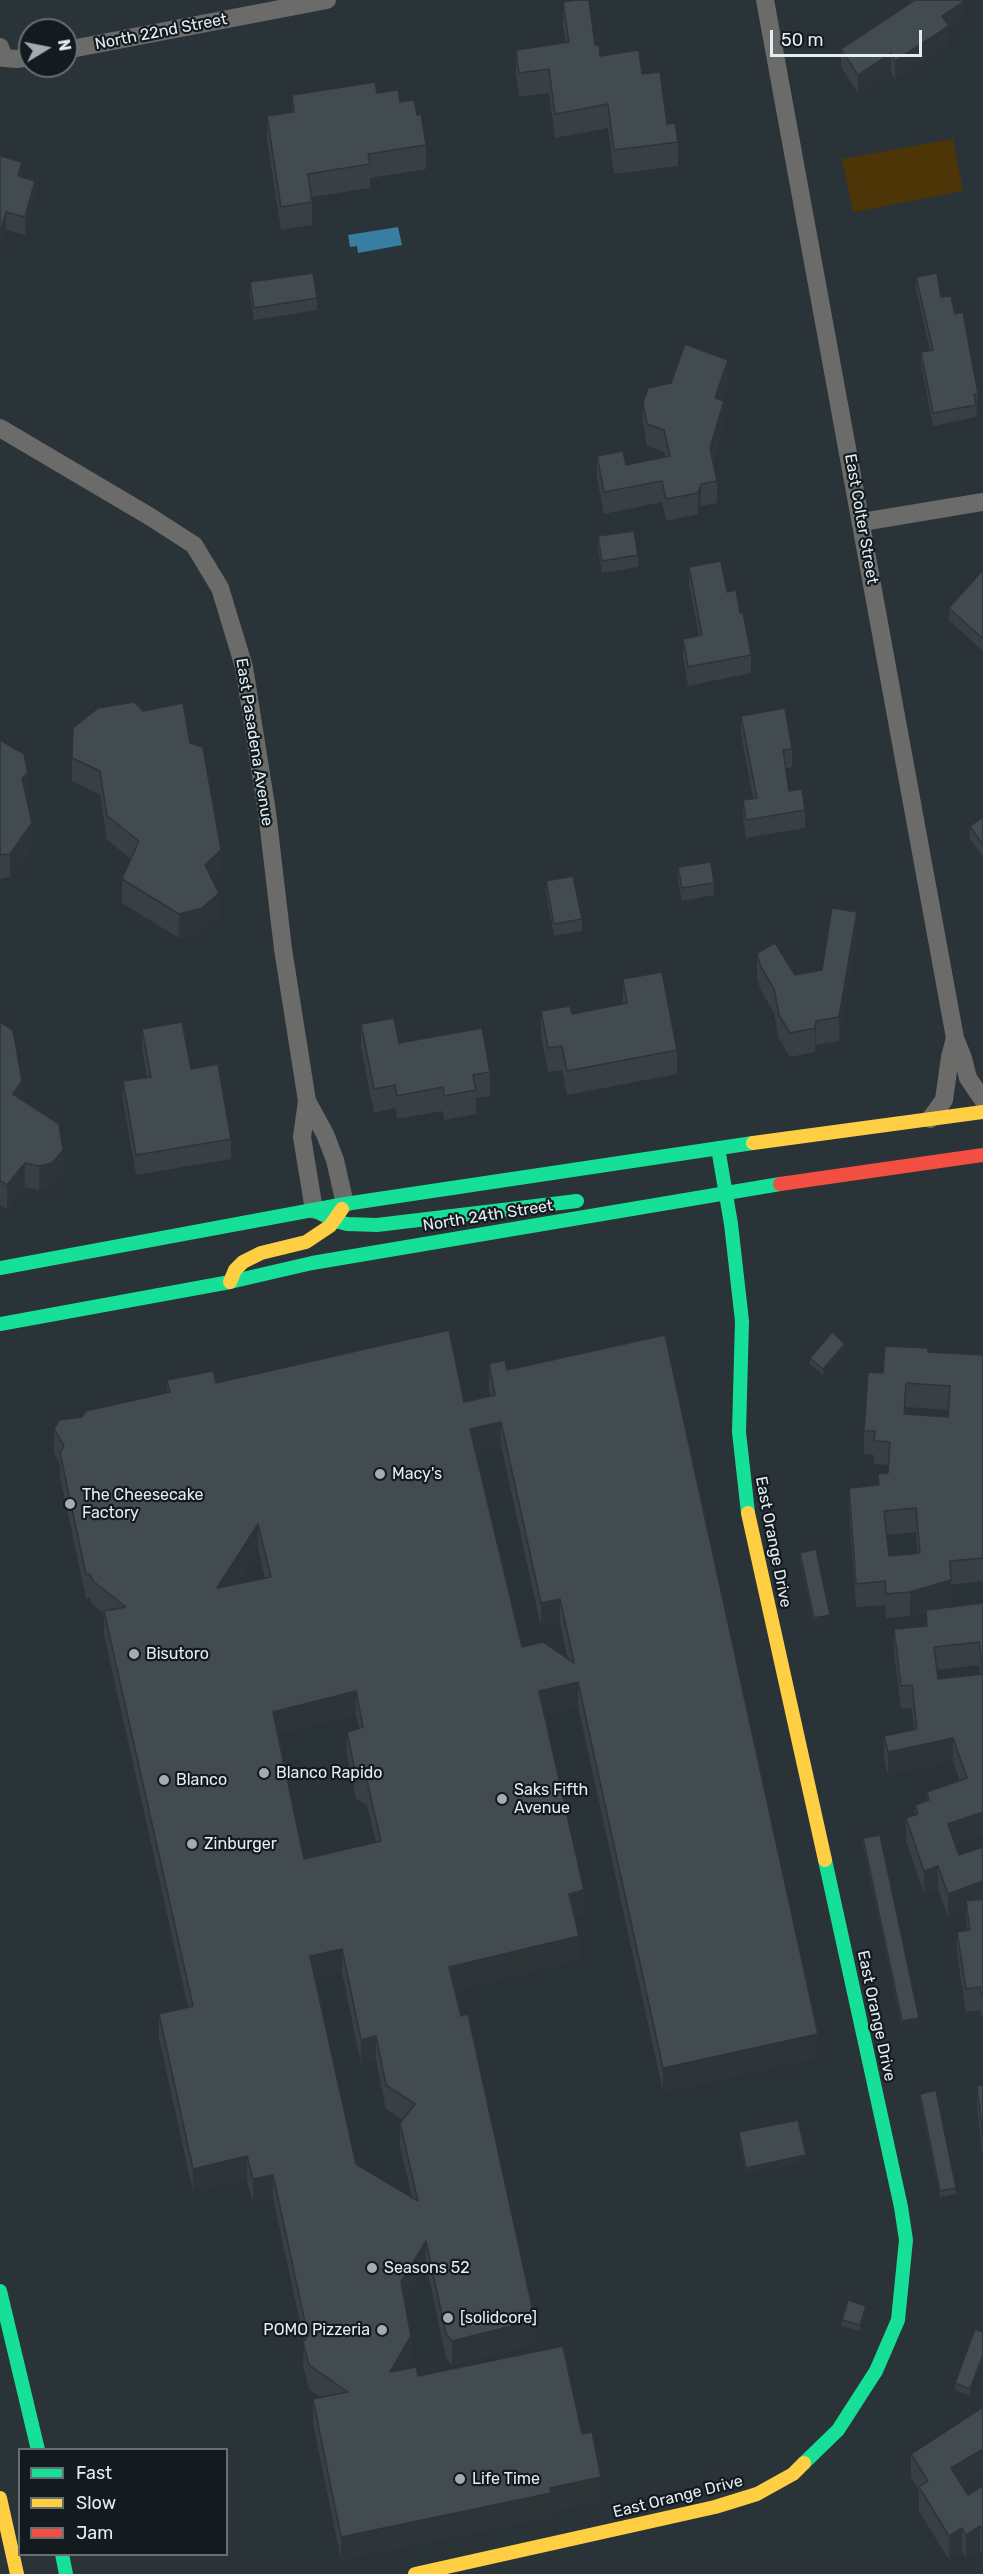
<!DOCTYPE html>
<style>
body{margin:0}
#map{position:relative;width:983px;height:2574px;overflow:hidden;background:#293338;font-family:Rubik,sans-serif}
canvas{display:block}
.legend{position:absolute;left:18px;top:2448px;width:210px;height:108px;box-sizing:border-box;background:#131b1f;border:2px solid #666f74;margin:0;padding:8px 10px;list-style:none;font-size:18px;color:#e3edf4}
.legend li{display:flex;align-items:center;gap:12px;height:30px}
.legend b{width:30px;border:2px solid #666f74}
.north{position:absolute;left:18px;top:18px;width:60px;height:60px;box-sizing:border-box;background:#131b1f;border:2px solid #666f74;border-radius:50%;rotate:80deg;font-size:16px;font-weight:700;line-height:24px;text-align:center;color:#e3edf4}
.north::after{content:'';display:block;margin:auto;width:21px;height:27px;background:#a2acb2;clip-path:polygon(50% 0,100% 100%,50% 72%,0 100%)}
.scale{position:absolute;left:770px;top:30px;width:152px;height:27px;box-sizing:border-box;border:3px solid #e3edf4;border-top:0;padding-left:8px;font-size:18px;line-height:21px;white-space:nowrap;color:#e3edf4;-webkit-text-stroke:4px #131b1f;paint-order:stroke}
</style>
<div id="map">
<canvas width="983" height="2574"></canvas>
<ul class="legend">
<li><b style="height:8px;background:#16e098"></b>Fast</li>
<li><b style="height:8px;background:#ffcf43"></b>Slow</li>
<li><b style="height:8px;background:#f24e42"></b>Jam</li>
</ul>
<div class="north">N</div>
<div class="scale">50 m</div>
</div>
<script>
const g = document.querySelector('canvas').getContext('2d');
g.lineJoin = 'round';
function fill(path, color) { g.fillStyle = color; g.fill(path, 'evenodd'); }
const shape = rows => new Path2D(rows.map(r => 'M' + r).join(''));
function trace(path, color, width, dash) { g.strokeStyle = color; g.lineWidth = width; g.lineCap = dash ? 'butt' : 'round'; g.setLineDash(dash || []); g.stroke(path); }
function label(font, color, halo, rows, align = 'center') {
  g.font = font + ' Rubik,sans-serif'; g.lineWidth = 4.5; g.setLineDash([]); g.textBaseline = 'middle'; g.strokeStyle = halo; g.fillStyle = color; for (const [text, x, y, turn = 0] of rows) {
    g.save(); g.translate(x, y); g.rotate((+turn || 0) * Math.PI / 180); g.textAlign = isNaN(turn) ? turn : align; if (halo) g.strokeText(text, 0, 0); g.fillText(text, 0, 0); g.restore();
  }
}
fill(shape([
 [953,139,963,191,853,212,842,159]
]), '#4d3508');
fill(shape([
 [398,227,402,245,358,253,357,246,350,247,348,235]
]), '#387ea2');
trace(shape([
 [765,0,955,1038,963,1058,968,1078,983,1100],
 [0,47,4,58,17,59,30,57],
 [66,50,327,0],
 [0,428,149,516,194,545,220,588,244,667,267,812,283,949,307,1101,302,1137,314,1210],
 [862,522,983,502],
 [307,1101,325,1134,335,1160,345,1204],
 [930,1119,944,1100,950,1057,955,1038]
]), '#6b6b69', 18);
trace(shape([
 [718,1148,731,1224,742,1321,739,1432,748,1513],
 [314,1210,335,1221,347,1224,377,1225,577,1201],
 [0,1268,345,1204,753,1143],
 [0,1324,230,1282,312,1263,780,1184],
 [0,2291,38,2450],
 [804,2463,838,2430,876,2371,898,2320,906,2240,901,2207,825,1860],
 [62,2554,66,2574]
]), '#16e098', 14);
trace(shape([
 [753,1143,983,1112],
 [230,1282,235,1270,243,1262,261,1253,306,1242,330,1226,342,1209],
 [748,1513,825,1860],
 [0,2498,17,2574],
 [415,2574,715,2507,757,2494,793,2474,804,2463]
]), '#ffcf43', 14);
trace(shape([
 [780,1184,983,1155]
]), '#f24e42', 14);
fill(shape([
 [911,0,962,0,963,20,949,29,949,44,895,79,891,72,858,93,841,67,841,49,911,3],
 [563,2,595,45,600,56,642,74,667,124,678,142,678,166,614,174,608,128,555,138,549,93,519,97,516,73,516,50,566,43,563,26],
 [377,93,400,102,417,115,426,145,426,169,370,178,370,188,312,197,312,225,281,230,267,140,267,116,292,112,292,95],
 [0,156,22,177,35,199,25,235,6,230,0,251],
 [916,277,941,297,955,314,978,394,976,417,933,426,921,364,921,352,930,350,916,290],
 [250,282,317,298,317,310,254,320,250,295],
 [728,381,722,400,724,422,713,461,717,481,717,503,701,506,698,514,666,521,662,502,604,514,597,478,597,456,626,465,666,457,664,452,647,446,643,423,643,402],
 [598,536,638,555,638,567,602,573,598,549],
 [689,567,727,592,740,613,751,655,751,673,688,686,683,657,683,639,699,636,689,585],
 [983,570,983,651,949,620,949,608],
 [143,711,190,743,221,873,213,881,219,917,202,932,179,938,122,903,122,879,131,859,107,840,100,795,72,781,72,758],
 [741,716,792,749,792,767,786,768,789,791,805,810,805,828,746,838,743,818,743,800,753,798,741,734],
 [0,740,28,797,27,798,32,847,10,877,0,879],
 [983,817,983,857,970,839,970,826],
 [678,867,714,883,714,895,682,901,678,880],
 [546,881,582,919,582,931,554,936,546,893],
 [857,936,839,1041,816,1045,815,1052,790,1057,779,1039,774,1013,760,989,757,977,757,953,795,975,822,970],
 [623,979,677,1050,677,1074,567,1095,562,1070,548,1072,541,1035,541,1011,572,1014,623,1004],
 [0,1022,22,1099,63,1174,52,1186,39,1190,25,1187,7,1209,0,1205],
 [361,1024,399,1043,490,1072,490,1096,476,1098,476,1114,444,1120,443,1111,397,1119,395,1108,374,1113,361,1047],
 [142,1029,191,1069,231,1139,231,1159,136,1175,123,1101,123,1081,147,1077,142,1049],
 [845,1350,823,1375,810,1364,810,1358],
 [928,1352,983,1355,983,1584,982,1581,951,1585,951,1604,935,1609,983,1603,983,1835,956,1844,959,1855,983,1847,983,2016,981,2017,980,2010,966,2012,957,1955,957,1932,967,1931,966,1910,948,1917,938,1889,924,1894,906,1841,906,1818,915,1815,915,1805,927,1801,927,1792,960,1781,953,1761,888,1775,884,1759,884,1736,914,1729,912,1708,901,1709,894,1652,894,1629,926,1626,926,1612,910,1616,886,1618,885,1605,856,1607,849,1511,849,1488,878,1485,878,1474,888,1473,888,1465,874,1464,874,1455,864,1454,864,1431,883,1373],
 [906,1407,949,1410,948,1417,906,1414],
 [916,1532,918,1554,889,1556,887,1535],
 [979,1665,980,1674,938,1679,936,1670],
 [489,1364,507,1370,818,2058,663,2092,578,1706,544,1714,584,1914,574,1917,579,1960,455,1990,535,2344,452,2365,446,2358,426,2264,404,2300,411,2360,405,2369,418,2376,582,2434,601,2501,551,2512,551,2517,341,2560,313,2423,313,2399,321,2397,309,2389,303,2366,304,2341,273,2198,253,2203,247,2180,193,2192,159,2038,159,2014,188,2007,104,1635,104,1614,93,1605,90,1598,86,1598,60,1477,60,1464,54,1453,54,1429,82,1417,167,1393,167,1380,216,1383,464,1402,490,1396,489,1388],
 [501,1446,541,1627,560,1623,568,1659,522,1647,475,1452],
 [258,1548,265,1579,235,1585],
 [356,1715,359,1728,347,1732,347,1755,356,1799,367,1805,376,1842,304,1859,278,1734],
 [342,1973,361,2064,376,2060,386,2109,403,2120,400,2123,400,2147,412,2197,356,2164,315,1978],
 [800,1553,830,1621,814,1625,800,1559],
 [863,1838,919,2024,902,2027,863,1845],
 [983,2085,983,2159,977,2108,977,2086],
 [920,2094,956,2188,956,2194,940,2197,920,2100],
 [739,2132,806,2161,746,2174,739,2139],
 [866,2312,860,2331,842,2326,842,2320],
 [975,2329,970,2396,955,2390,955,2383],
 [983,2407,983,2473,962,2486,968,2495,983,2486,982,2554,980,2550,966,2558,962,2552,949,2560,919,2511,919,2490,911,2478,911,2454]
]), '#394044');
fill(shape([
 [963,2,963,20,949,29,949,44,895,79,895,61,942,16],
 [891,53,891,72,858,93,858,75],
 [22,162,22,181,18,176],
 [35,181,35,199,25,235,25,217],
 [6,212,6,230,0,251,0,233],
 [728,360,728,381,715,419,715,398],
 [724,401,724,422,710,469,710,448],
 [701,484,701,506,698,514,698,493],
 [28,773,28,797,22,802,22,778],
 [32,823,32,847,10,877,10,854],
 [221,850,221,873,205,888,205,865],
 [219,893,219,917,202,932,179,938,179,914],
 [857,912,857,936,839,1041,839,1017],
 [816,1021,816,1045,815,1052,815,1028],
 [22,1081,22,1105,13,1094],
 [63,1150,63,1174,52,1186,39,1190,39,1166],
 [25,1163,25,1187,7,1209,7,1185],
 [845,1344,845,1350,823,1375,823,1369],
 [906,1383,906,1407,904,1438,904,1414],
 [501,1422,501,1446,470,1453,470,1429],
 [258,1524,258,1548,217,1612,217,1588],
 [951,1580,951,1604,910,1616,910,1592],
 [560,1599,560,1623,541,1627,541,1603],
 [830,1615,830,1621,814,1625,814,1618],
 [578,1682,578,1706,539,1715,539,1691],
 [356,1691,356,1715,273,1736,273,1712],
 [953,1738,953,1761,888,1775,888,1752],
 [983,1812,983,1835,948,1847,948,1824],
 [938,1866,938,1889,924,1894,924,1871],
 [983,1881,983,1904,966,1901,966,1910,948,1917,948,1894],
 [584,1890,584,1914,569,1918,569,1894],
 [579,1936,579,1960,449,1991,449,1967],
 [342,1949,342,1973,310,1979,310,1956],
 [919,2018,919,2024,902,2027,902,2021],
 [818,2034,818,2058,663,2092,663,2068],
 [376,2036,376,2060,361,2064,361,2040],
 [806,2155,806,2161,746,2174,746,2168],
 [247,2156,247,2180,193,2192,193,2169],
 [273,2175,273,2198,253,2203,253,2179],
 [426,2241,426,2264,401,2305,401,2282],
 [866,2306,866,2312,860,2331,860,2325],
 [535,2320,535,2344,452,2365,452,2341],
 [411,2336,411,2360,390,2396,390,2372],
 [983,2355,983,2361,970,2396,970,2389],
 [983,2449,983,2473,951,2492,951,2468],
 [601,2477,601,2501,551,2512,551,2517,341,2560,341,2537,550,2488],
 [980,2526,980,2550,966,2558,966,2535],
 [962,2528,962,2552,949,2560,949,2536],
 [983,2529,983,2553,982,2554,982,2530]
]), '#2e3437');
const building = shape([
 [576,0,589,0,595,45,599,45,600,56,639,50,642,74,660,72,667,124,675,123,678,142,614,150,608,104,555,114,549,69,519,73,516,50,569,42,563,2,576,0],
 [915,0,962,0,963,2,942,16,949,26,895,61,891,53,858,75,841,49,915,0],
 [375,82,377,93,398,90,400,102,414,100,417,115,421,114,426,145,368,154,370,164,308,174,312,202,281,207,267,116,294,112,292,95,375,82],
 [0,156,22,162,18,176,35,181,25,217,6,212,0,233,0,156],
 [313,273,317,298,254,308,250,282,313,273],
 [937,273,941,297,951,296,955,314,963,312,978,394,974,394,976,405,933,413,921,352,933,350,916,277,937,273],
 [685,344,728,360,715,398,724,401,710,448,717,481,701,484,698,493,666,499,662,481,604,492,597,456,623,451,626,465,670,456,664,430,647,424,643,402,648,388,671,383,685,344],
 [634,531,638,555,602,561,598,536,634,531],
 [721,561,727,592,736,590,740,613,743,612,751,655,688,667,683,639,702,635,689,567,721,561],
 [983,570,983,639,949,608,983,570],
 [134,702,143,711,183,703,190,743,203,747,221,850,205,865,219,893,202,908,179,914,122,879,139,841,107,816,100,771,72,758,73,728,98,708,134,702],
 [785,708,792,749,783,750,789,791,802,789,805,810,746,820,743,800,757,798,741,716,785,708],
 [0,740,24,754,28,773,22,778,32,823,10,854,0,855,0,740],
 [983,817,983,845,970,826,983,817],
 [711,862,714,883,682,888,678,867,711,862],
 [573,876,582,919,554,924,546,881,573,876],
 [832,908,857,912,839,1017,816,1021,815,1028,790,1033,779,1015,774,989,760,965,757,953,775,943,795,975,822,970,832,908],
 [662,972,677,1050,567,1071,562,1046,548,1048,541,1011,570,1006,572,1014,627,1003,623,979,662,972],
 [394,1018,399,1043,482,1028,490,1072,473,1075,476,1090,444,1096,443,1087,397,1096,395,1085,374,1089,361,1024,394,1018],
 [0,1022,13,1030,22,1081,13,1094,59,1124,63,1150,52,1163,39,1166,25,1163,7,1185,0,1181,0,1022],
 [182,1022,191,1069,218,1064,231,1139,136,1155,123,1081,151,1077,142,1029,182,1022],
 [449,1330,464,1402,495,1395,489,1364,505,1360,507,1370,665,1335,818,2034,663,2068,578,1682,539,1691,584,1890,569,1894,579,1936,449,1967,461,2016,468,2014,535,2320,452,2341,446,2334,426,2241,401,2282,411,2336,390,2372,416,2367,418,2376,563,2346,582,2434,592,2432,601,2477,550,2488,551,2493,341,2537,313,2399,348,2392,309,2365,303,2342,308,2336,273,2175,253,2179,247,2156,193,2169,159,2014,193,2006,104,1611,126,1607,93,1581,90,1574,86,1574,60,1453,64,1446,54,1429,59,1420,82,1417,86,1411,170,1392,167,1380,213,1371,216,1383,449,1330],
 [501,1422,541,1603,560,1599,574,1663,543,1642,522,1647,470,1429,501,1422],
 [258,1524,271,1577,217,1588,258,1524],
 [356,1691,363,1727,347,1732,356,1776,367,1781,381,1841,304,1859,273,1712,356,1691],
 [342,1949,361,2040,376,2036,386,2085,415,2104,400,2123,418,2201,356,2164,310,1956,342,1949],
 [832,1332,845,1344,823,1369,810,1358,832,1332],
 [885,1346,928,1348,928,1352,983,1355,983,1560,982,1558,950,1561,951,1580,910,1592,886,1594,885,1581,856,1584,849,1488,879,1485,878,1474,888,1473,890,1442,874,1441,875,1431,864,1431,868,1372,883,1373,885,1346],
 [906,1383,950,1386,948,1417,904,1414,906,1383],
 [916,1508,920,1553,889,1556,884,1511,916,1508],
 [816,1549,830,1615,814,1618,800,1553,816,1549],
 [983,1603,983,1673,979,1642,934,1647,938,1679,983,1674,983,1812,948,1824,959,1855,983,1847,983,1881,948,1894,938,1866,924,1871,906,1818,918,1814,915,1805,929,1800,927,1792,967,1778,953,1738,888,1752,884,1736,917,1729,912,1685,901,1686,894,1629,927,1626,926,1610,983,1603],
 [880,1835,919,2018,902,2021,863,1838,880,1835],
 [983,1899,983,1993,981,1994,980,1987,966,1989,957,1932,970,1930,966,1901,983,1899],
 [983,2085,983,2137,977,2086,983,2085],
 [936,2090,956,2188,940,2191,920,2094,936,2090],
 [798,2120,806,2155,746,2168,739,2132,798,2120],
 [848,2300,866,2306,860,2325,842,2320,848,2300],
 [975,2329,983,2332,983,2355,970,2389,955,2383,975,2329],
 [983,2407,983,2449,951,2468,968,2495,983,2486,983,2529,982,2530,980,2526,966,2535,962,2528,949,2536,919,2487,928,2481,911,2454,983,2407]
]);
fill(building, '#424b4f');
trace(building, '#2e3437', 1.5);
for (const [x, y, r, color] of [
 [380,1474,6,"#a2acb2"],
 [70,1504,6,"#a2acb2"],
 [134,1654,6,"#a2acb2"],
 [264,1773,6,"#a2acb2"],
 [164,1780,6,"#a2acb2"],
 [502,1799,6,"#a2acb2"],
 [192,1844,6,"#a2acb2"],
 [372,2268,6,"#a2acb2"],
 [448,2318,6,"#a2acb2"],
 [382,2330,6,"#a2acb2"],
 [460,2479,6,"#a2acb2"]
]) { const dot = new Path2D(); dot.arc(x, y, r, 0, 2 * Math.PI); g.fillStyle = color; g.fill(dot); trace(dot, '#131b1f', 2); }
label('16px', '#e3edf4', '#131b1f', [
 ["North 22nd Street",161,32,-11],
 ["East Colter Street",861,519,80],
 ["East Pasadena Avenue",254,742,81],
 ["North 24th Street",488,1216,-9],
 ["East Orange Drive",773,1542,79],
 ["East Orange Drive",876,2016,78],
 ["East Orange Drive",678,2497,-14]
]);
label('16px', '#e3edf4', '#131b1f', [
 ["Macy's",392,1474],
 ["The Cheesecake",82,1495],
 ["Factory",82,1513],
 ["Bisutoro",146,1654],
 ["Blanco Rapido",276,1773],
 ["Blanco",176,1780],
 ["Saks Fifth",514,1790],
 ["Avenue",514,1808],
 ["Zinburger",204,1844],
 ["Seasons 52",384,2268],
 ["[solidcore]",460,2318],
 ["POMO Pizzeria",370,2330,"right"],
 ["Life Time",472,2479]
], 'left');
</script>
